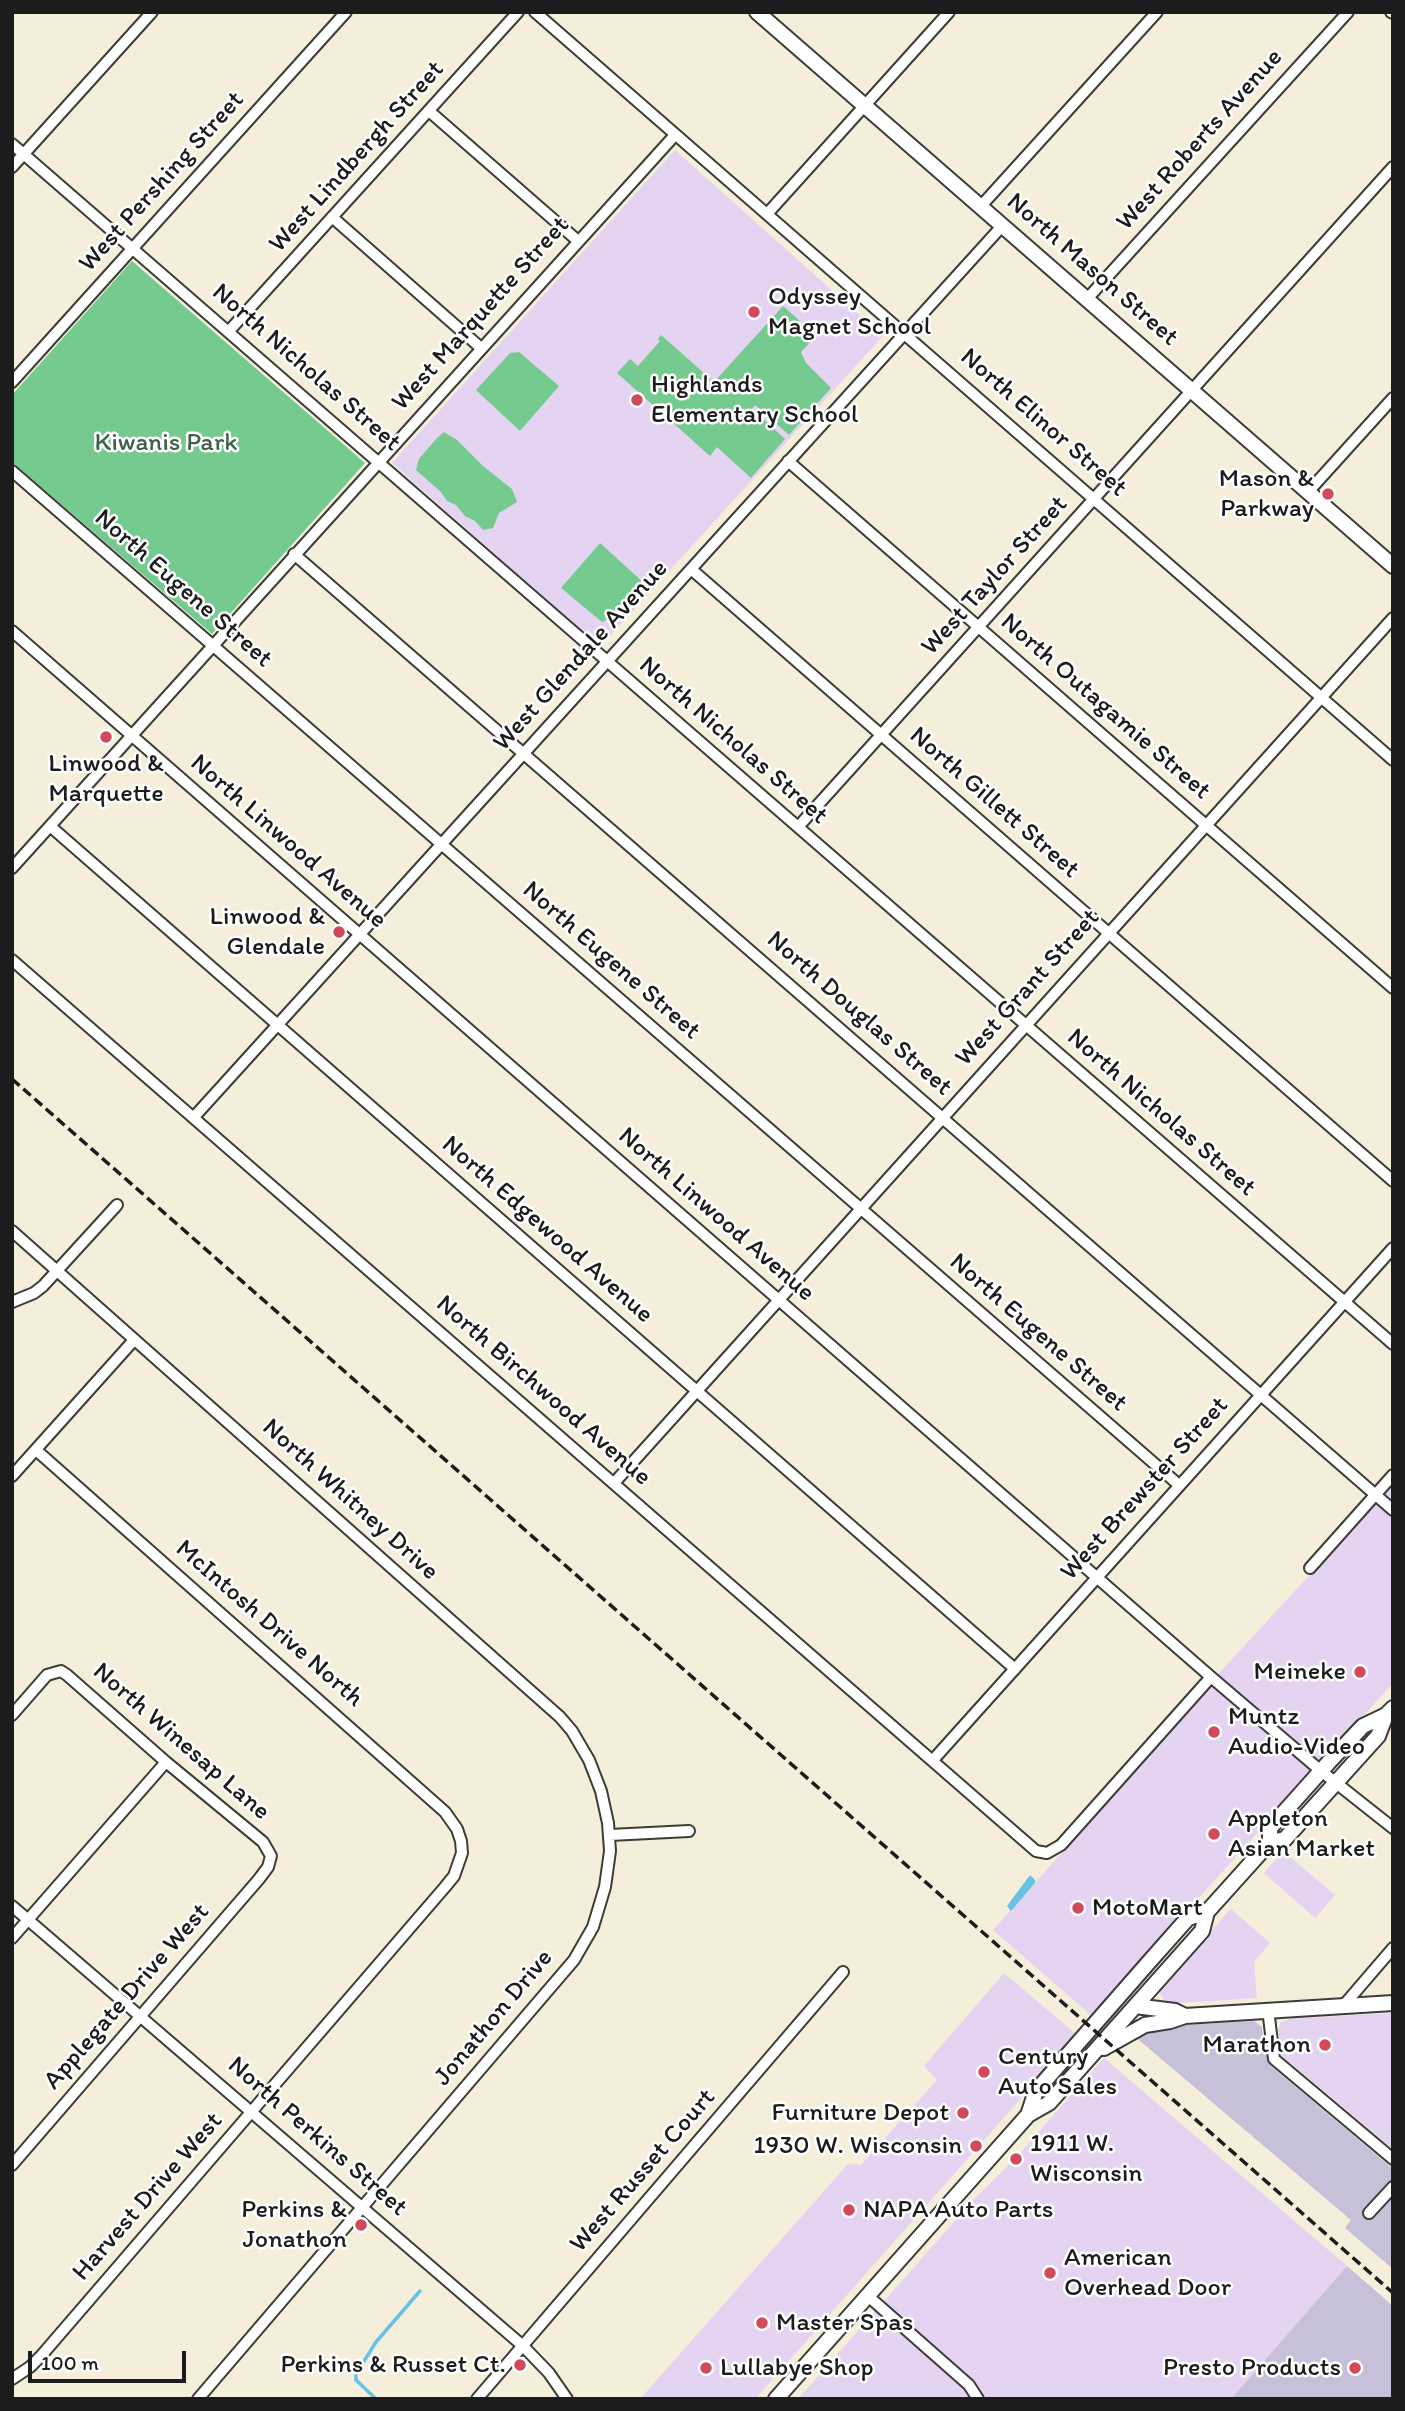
<!DOCTYPE html>
<style>
body{margin:0}
#map{position:relative;width:1405px;height:2411px;overflow:hidden;background:#f4eedb;font-family:Itim,sans-serif}
canvas{display:block}
.frame{position:absolute;inset:0;border:14px solid #1c1c1c;pointer-events:none}
.scale{position:absolute;left:28px;top:2351px;width:158px;height:32px;box-sizing:border-box;border:4px solid #1c1c1c;border-top:0;padding-left:9px;font-size:21px;line-height:24px;white-space:nowrap;color:#1c1c1c;-webkit-text-stroke:5px #fff;paint-order:stroke}
</style>
<div id="map">
<canvas width="1405" height="2411"></canvas>
<div class="frame"></div>
<div class="scale">100 m</div>
</div>
<script>
const g = document.querySelector('canvas').getContext('2d');
g.lineJoin = 'round';
function fill(path, color) { g.fillStyle = color; g.fill(path, 'evenodd'); }
const shape = rows => new Path2D(rows.map(r => 'M' + r).join(''));
function trace(path, color, width, dash) { g.strokeStyle = color; g.lineWidth = width; g.lineCap = dash ? 'butt' : 'round'; g.setLineDash(dash || []); g.stroke(path); }
function label(font, color, halo, rows, align = 'center') {
  g.font = font + ' Itim,sans-serif'; g.lineWidth = 5; g.setLineDash([]); g.textBaseline = 'middle'; g.strokeStyle = halo; g.fillStyle = color; for (const [text, x, y, turn = 0] of rows) {
    g.save(); g.translate(x, y); g.rotate((+turn || 0) * Math.PI / 180); g.textAlign = isNaN(turn) ? turn : align; if (halo) g.strokeText(text, 0, 0); g.fillText(text, 0, 0); g.restore();
  }
}
fill(shape([
 [675,150,883,336,600,647,392,463],
 [1393,1485,1393,1683,1092,2016,993,1930,1141,1764,1220,1672],
 [1283,1851,1335,1895,1315,1918,1264,1873],
 [1231,1909,1270,1943,1254,1962,1257,1998,1179,2003,1164,2001,1160,1992,1162,1985],
 [1004,1973,1077,2035,755,2399,640,2399,848,2164,861,2165,937,2080,924,2066],
 [1393,2013,1393,2149,1281,2055,1279,2049,1278,2030,1281,2022,1290,2019],
 [1104,2058,1347,2266,1231,2399,798,2399,975,2198,1015,2159]
]), '#e4d3f1');
fill(shape([
 [1254,2021,1262,2027,1264,2050,1271,2066,1393,2169,1393,2269,1345,2228,1351,2220,1133,2035,1169,2026],
 [1347,2266,1393,2306,1393,2399,1231,2399]
]), '#c6c0d9');
fill(shape([
 [132,261,365,463,212,634,12,462,12,395],
 [783,306,799,320,797,326,812,340,801,352,806,363,831,388,789,435,755,405,752,409,785,439,751,478,717,447,710,456,617,373,630,359,638,366,660,341,658,339,661,335,714,382],
 [519,352,559,386,520,431,476,390,510,353],
 [444,432,457,440,483,466,512,489,517,502,499,513,493,528,483,530,475,521,465,516,456,505,447,501,441,492,416,470,419,459,436,439],
 [600,543,644,583,612,618,602,622,561,588]
]), '#75cb8f');
fill(shape([
 [1030,1875,1035,1880,1035,1883,1011,1911,1007,1906]
]), '#67c2e5');
trace(shape([
 [376,2399,356,2380,356,2374,376,2342,420,2291]
]), '#67c2e5', 3.5);
const minor = shape([
 [535,12,1393,760],
 [1391,12,1393,13],
 [429,111,578,241],
 [12,144,1393,1344],
 [12,167,152,12],
 [981,206,1157,12],
 [767,214,949,12],
 [332,217,481,348],
 [1087,299,1348,12],
 [229,331,518,12],
 [12,382,346,12],
 [788,461,1393,988],
 [12,471,1179,1485],
 [1308,492,1393,398],
 [294,554,1393,1510],
 [691,569,1393,1181],
 [12,631,1211,1677,1321,1771,1393,1828],
 [50,826,1015,1669],
 [798,827,1393,167],
 [12,868,675,135],
 [12,960,1036,1851,1047,1853,1061,1845,1211,1677],
 [194,1117,1003,225],
 [12,1231,560,1717,572,1731,589,1760,601,1791,608,1823,610,1851,605,1887,593,1927,574,1960,198,2399],
 [12,1302,34,1293,43,1286,117,1205],
 [12,1476,134,1340],
 [614,1483,1393,618],
 [1310,1568,1393,1475],
 [12,1715,47,1675,61,1671,67,1675,166,1762,263,1842,271,1856,268,1867,259,1879,12,2165],
 [933,1760,1393,1248],
 [610,1835,689,1831],
 [12,1906,523,2346,549,2373,567,2399],
 [12,1938,166,1762],
 [1344,2005,1393,1948],
 [1268,2009,1274,2059,1393,2159],
 [1369,2213,1393,2187],
 [868,2296,969,2385,978,2399],
 [12,2379,30,2367,41,2356,445,1887,454,1876,462,1853,461,1841,457,1829,445,1812,36,1450],
 [477,2399,843,1972]
]);
const major = shape([
 [757,12,1393,566],
 [1270,1842,1270,1828,1329,1762,1363,1726,1386,1715,1393,1708],
 [1135,2006,1175,2011,1185,2016],
 [1104,2048,1145,2025,1170,2021,1185,2016,1393,2003],
 [1028,2115,1036,2091,1149,1962,1188,1918,1207,1912,1270,1842,1285,1839,1378,1736,1386,1715],
 [776,2399,1028,2115,1049,2103,1202,1931,1207,1912]
]);
trace(minor, '#3c3c39', 14);
trace(major, '#3c3c39', 18);
trace(minor, '#fff', 10);
trace(major, '#fff', 14);
trace(shape([
 [12,1079,1393,2293]
]), '#1c1c1c', 3.5, [10, 5]);
for (const [x, y, r, color] of [
 [754,312,7,"#d1495b"],
 [637,400,7,"#d1495b"],
 [1328,494,7,"#d1495b"],
 [106,737,7,"#d1495b"],
 [339,932,7,"#d1495b"],
 [1360,1672,7,"#d1495b"],
 [1214,1732,7,"#d1495b"],
 [1214,1834,7,"#d1495b"],
 [1078,1908,7,"#d1495b"],
 [1325,2045,7,"#d1495b"],
 [984,2072,7,"#d1495b"],
 [963,2113,7,"#d1495b"],
 [976,2146,7,"#d1495b"],
 [1016,2159,7,"#d1495b"],
 [849,2210,7,"#d1495b"],
 [361,2225,7,"#d1495b"],
 [1050,2273,7,"#d1495b"],
 [762,2323,7,"#d1495b"],
 [520,2365,7,"#d1495b"],
 [706,2368,7,"#d1495b"],
 [1355,2368,7,"#d1495b"]
]) { const dot = new Path2D(); dot.arc(x, y, r, 0, 2 * Math.PI); g.fillStyle = color; g.fill(dot); trace(dot, '#fff', 2.5); }
label('26px', '#1c1c1c', '#fff', [
 ["West Roberts Avenue",1200,140,-48],
 ["West Lindbergh Street",357,157,-48],
 ["West Pershing Street",162,182,-48],
 ["North Mason Street",1092,270,41],
 ["West Marquette Street",481,314,-48],
 ["North Nicholas Street",306,368,41],
 ["North Elinor Street",1043,423,41],
 ["West Taylor Street",995,576,-48],
 ["North Eugene Street",183,589,41],
 ["West Glendale Avenue",581,656,-48],
 ["North Outagamie Street",1105,707,41],
 ["North Nicholas Street",733,741,41],
 ["North Gillett Street",994,803,41],
 ["North Linwood Avenue",288,842,41],
 ["North Eugene Street",611,961,41],
 ["West Grant Street",1028,988,-48],
 ["North Douglas Street",859,1014,41],
 ["North Nicholas Street",1161,1113,41],
 ["North Linwood Avenue",716,1215,41],
 ["North Edgewood Avenue",547,1230,41],
 ["North Eugene Street",1038,1333,41],
 ["North Birchwood Avenue",543,1391,41],
 ["West Brewster Street",1145,1489,-48],
 ["North Whitney Drive",350,1500,42],
 ["McIntosh Drive North",269,1624,41],
 ["North Winesap Lane",181,1742,41],
 ["Applegate Drive West",127,1997,-49],
 ["Jonathon Drive",494,2018,-50],
 ["North Perkins Street",317,2137,41],
 ["West Russet Court",643,2171,-49],
 ["Harvest Drive West",148,2197,-49]
]);
label('26px', '#1c1c1c', '#fff', [
 ["Odyssey",768,297],
 ["Magnet School",768,327],
 ["Highlands",651,385],
 ["Elementary School",651,415],
 ["Mason &",1314,479,"right"],
 ["Parkway",1314,509,"right"],
 ["Linwood &",106,764,"center"],
 ["Marquette",106,794,"center"],
 ["Linwood &",325,917,"right"],
 ["Glendale",325,947,"right"],
 ["Meineke",1346,1672,"right"],
 ["Muntz",1228,1717],
 ["Audio-Video",1228,1747],
 ["Appleton",1228,1819],
 ["Asian Market",1228,1849],
 ["MotoMart",1092,1908],
 ["Marathon",1311,2045,"right"],
 ["Century",998,2057],
 ["Auto Sales",998,2087],
 ["Furniture Depot",949,2113,"right"],
 ["1911 W.",1030,2144],
 ["Wisconsin",1030,2174],
 ["1930 W. Wisconsin",962,2146,"right"],
 ["Perkins &",347,2210,"right"],
 ["Jonathon",347,2240,"right"],
 ["NAPA Auto Parts",863,2210],
 ["American",1064,2258],
 ["Overhead Door",1064,2288],
 ["Master Spas",776,2323],
 ["Perkins & Russet Ct.",506,2365,"right"],
 ["Lullabye Shop",720,2368],
 ["Presto Products",1341,2368,"right"]
], 'left');
label('26px', '#40624a', '#fff', [
 ["Kiwanis Park",166,443]
]);
</script>
